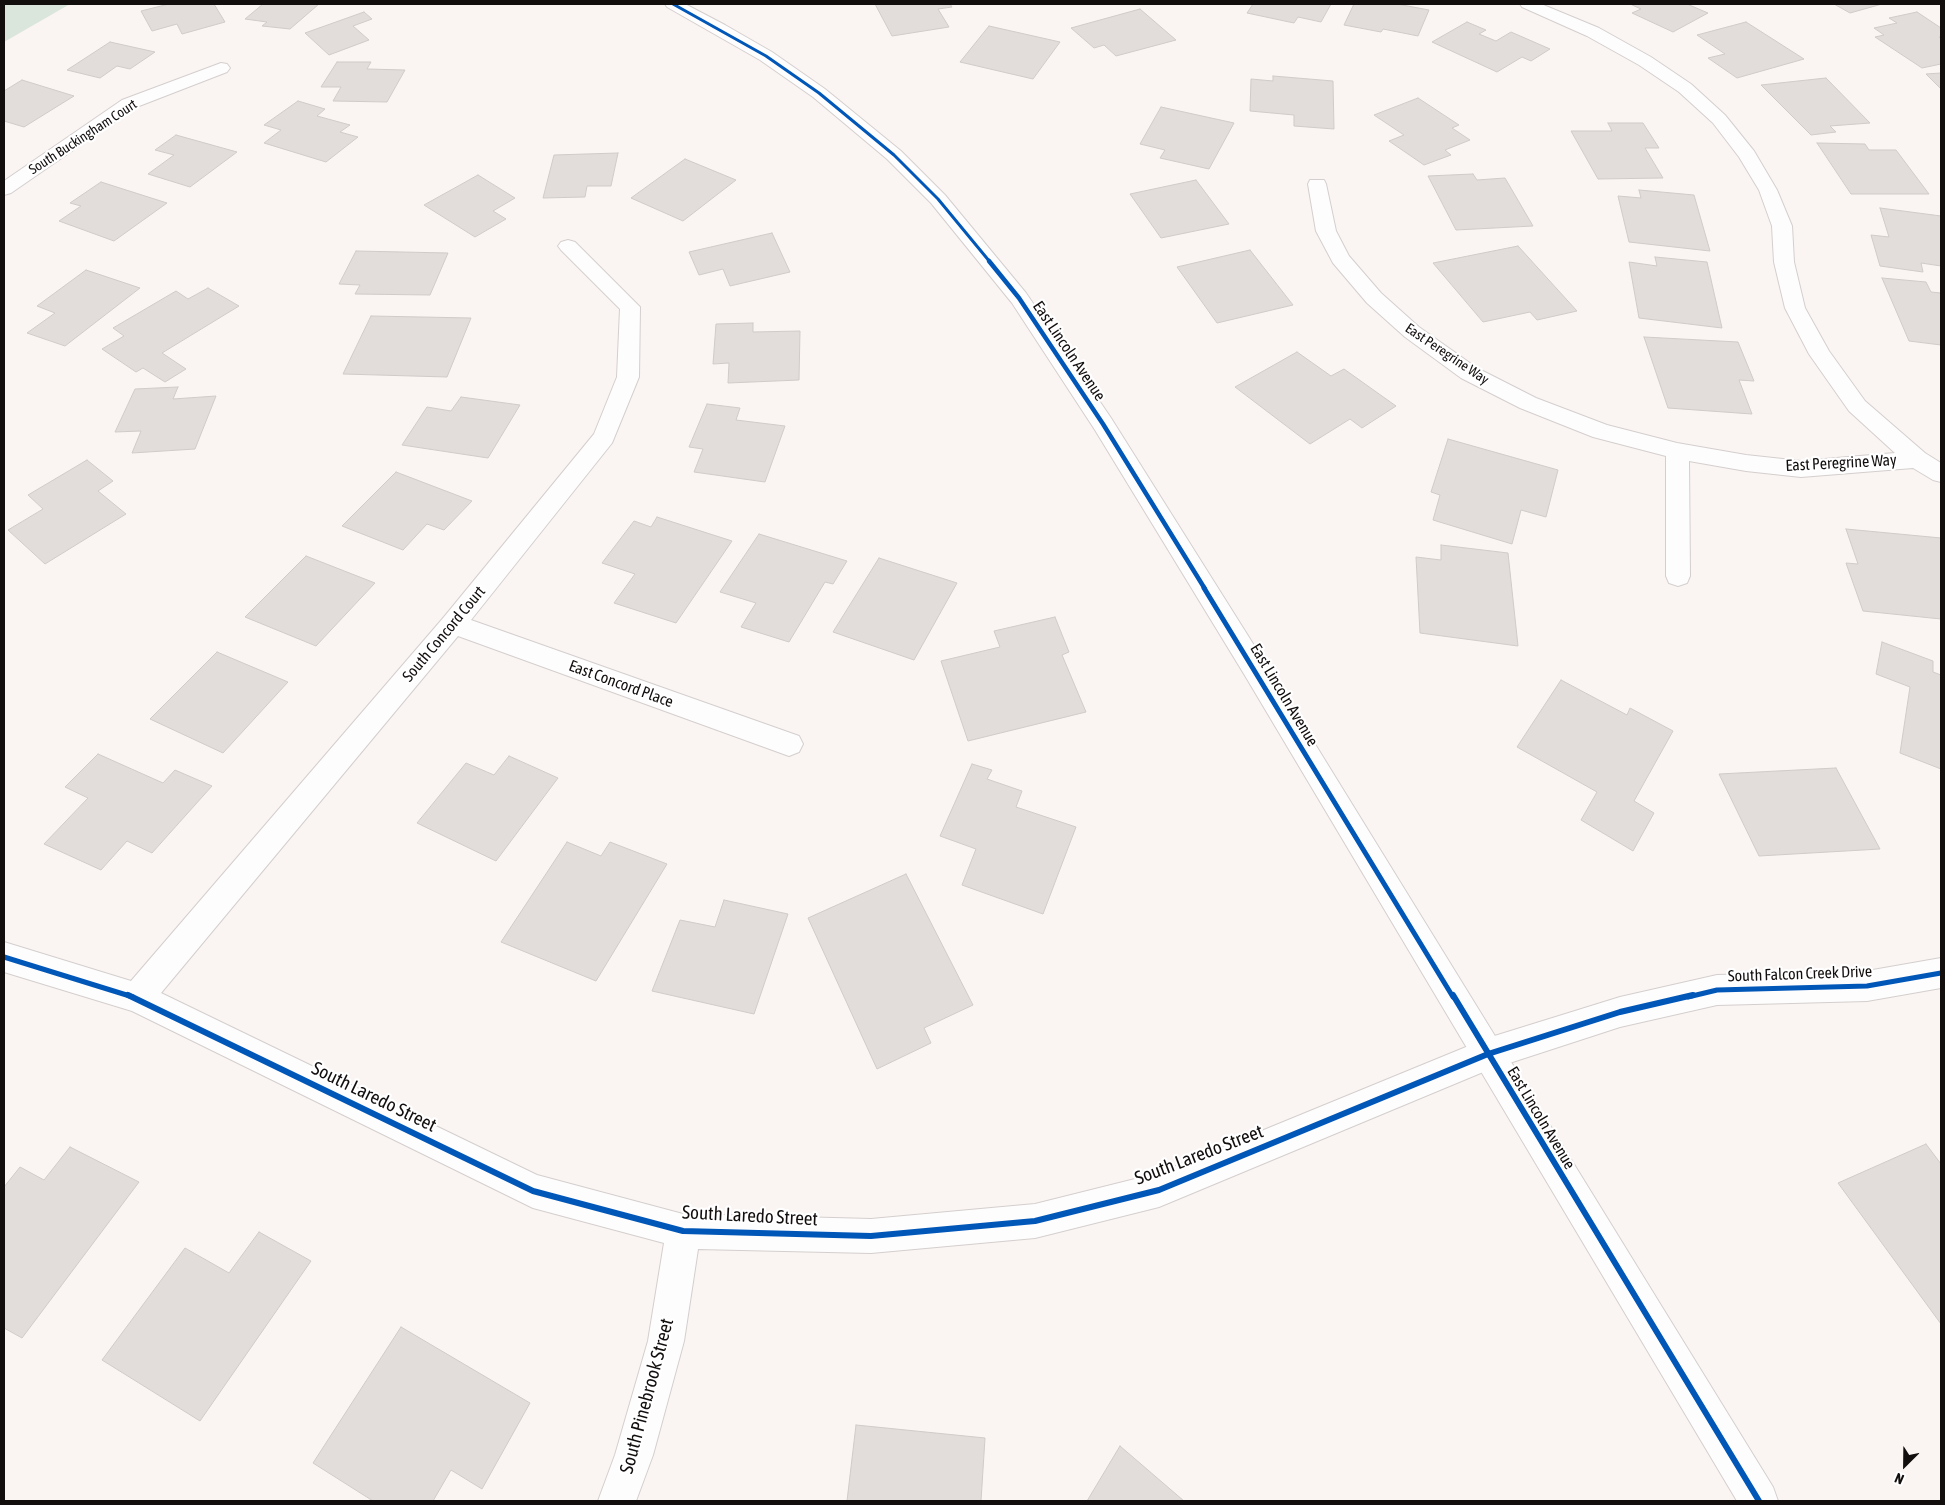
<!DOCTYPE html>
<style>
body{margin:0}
#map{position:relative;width:1945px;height:1505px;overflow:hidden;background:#faf4f2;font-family:"Asap Condensed",sans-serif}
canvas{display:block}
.frame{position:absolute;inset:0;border:5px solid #120e0d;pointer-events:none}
.north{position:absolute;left:1880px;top:1440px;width:50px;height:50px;-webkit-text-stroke:4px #fff;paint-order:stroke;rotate:203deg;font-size:14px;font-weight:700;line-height:20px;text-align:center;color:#120e0d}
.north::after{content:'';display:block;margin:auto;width:18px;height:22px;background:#120e0d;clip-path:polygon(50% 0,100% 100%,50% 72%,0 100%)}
</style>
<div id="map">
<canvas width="1945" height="1505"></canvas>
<div class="frame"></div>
<div class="north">N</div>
</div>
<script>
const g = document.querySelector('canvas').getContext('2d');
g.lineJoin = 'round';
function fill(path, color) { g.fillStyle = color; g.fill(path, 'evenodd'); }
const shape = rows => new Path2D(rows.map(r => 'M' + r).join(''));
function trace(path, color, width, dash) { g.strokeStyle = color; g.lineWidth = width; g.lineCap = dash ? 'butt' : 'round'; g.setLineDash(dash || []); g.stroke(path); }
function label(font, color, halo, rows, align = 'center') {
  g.font = font + ' "Asap Condensed",sans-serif'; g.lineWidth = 4.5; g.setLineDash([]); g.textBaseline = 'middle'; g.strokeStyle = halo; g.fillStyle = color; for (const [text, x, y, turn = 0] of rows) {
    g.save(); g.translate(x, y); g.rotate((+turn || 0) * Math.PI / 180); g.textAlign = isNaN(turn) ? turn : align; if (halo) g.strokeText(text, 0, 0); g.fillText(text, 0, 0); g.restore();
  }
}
fill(shape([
 [4,4,70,4,4,42]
]), '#dae5db');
const building = shape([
 [169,4,214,4,225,22,182,34,177,24,152,31,141,11,169,4],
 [263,4,319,4,290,29,262,26,267,22,245,19,263,4],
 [875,4,950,4,952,7,938,9,949,27,892,36,875,4],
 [1253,4,1331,4,1321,22,1298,17,1294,23,1247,13,1253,4],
 [1354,4,1397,4,1429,10,1418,36,1383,29,1381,32,1344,25,1354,4],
 [1630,4,1687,4,1708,13,1673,32,1632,13,1641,9,1630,4],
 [1834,4,1882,4,1850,13,1834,4],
 [1140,9,1176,40,1116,56,1104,45,1094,48,1071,28,1140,9],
 [364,12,372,19,353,26,369,40,329,55,305,33,364,12],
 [1917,12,1941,28,1941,37,1939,37,1941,39,1941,64,1922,68,1875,37,1884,35,1874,28,1897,23,1889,18,1917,12],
 [1467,22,1486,30,1479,34,1496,41,1511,32,1550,49,1531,61,1522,57,1497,72,1432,42,1467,22],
 [1746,22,1804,59,1737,78,1708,58,1725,54,1697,35,1746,22],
 [989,26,1060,42,1033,79,960,62,989,26],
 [110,42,155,52,130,69,117,66,100,78,67,70,110,42],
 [337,62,371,62,367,69,405,70,387,102,333,101,341,87,321,87,337,62],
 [1941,73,1941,89,1926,74,1941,73],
 [1273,76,1333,81,1334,129,1294,126,1294,115,1250,111,1251,79,1273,81,1273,76],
 [1826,78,1870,123,1830,126,1836,132,1811,135,1761,85,1826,78],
 [22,80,74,96,24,127,4,121,4,91,22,80],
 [1418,98,1459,125,1452,128,1470,140,1445,150,1451,155,1424,165,1389,141,1404,135,1374,115,1418,98],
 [298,101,325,109,317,116,350,125,340,132,358,137,326,162,264,143,281,130,264,125,298,101],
 [1161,107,1234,123,1209,169,1160,158,1165,150,1140,144,1161,107],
 [1608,123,1643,123,1659,148,1645,148,1663,178,1598,179,1571,131,1612,131,1608,123],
 [176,135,237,152,190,187,148,174,174,155,155,150,176,135],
 [1817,143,1865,144,1869,150,1896,150,1929,194,1851,194,1817,143],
 [618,153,611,186,587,186,585,197,543,198,554,155,618,153],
 [685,159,736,180,683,221,631,198,685,159],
 [1473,174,1477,180,1505,178,1533,226,1456,230,1428,176,1473,174],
 [478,175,515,198,493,211,506,219,475,237,424,205,478,175],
 [1196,180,1229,224,1161,238,1130,194,1196,180],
 [101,182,167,203,114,241,59,221,81,206,70,203,101,182],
 [1639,190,1694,195,1710,251,1629,242,1618,196,1641,198,1639,190],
 [1880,208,1941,216,1941,266,1921,263,1923,272,1880,266,1871,235,1889,237,1880,208],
 [772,233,790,272,730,286,723,269,699,275,689,252,772,233],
 [1518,246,1577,311,1537,320,1530,312,1483,322,1433,263,1518,246],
 [1250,250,1293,305,1217,323,1177,267,1250,250],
 [356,251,448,253,430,295,355,294,360,285,339,284,356,251],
 [1655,257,1707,262,1722,328,1639,318,1629,262,1657,266,1655,257],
 [86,270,140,288,65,346,27,333,55,313,37,306,86,270],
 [1882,278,1926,282,1931,292,1941,293,1941,345,1909,341,1882,278],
 [208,288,239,306,162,353,186,369,165,382,143,368,136,372,102,349,124,336,113,328,176,291,188,299,208,288],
 [371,316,471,318,447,377,343,374,371,316],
 [753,323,753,332,800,331,799,380,728,383,729,363,713,364,716,324,753,323],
 [1644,337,1738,342,1754,381,1739,380,1752,414,1668,408,1644,337],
 [1297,352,1331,376,1344,369,1396,406,1362,428,1350,419,1310,444,1235,387,1297,352],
 [178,387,173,399,216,396,195,449,132,453,141,431,115,432,135,389,178,387],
 [461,397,520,405,488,458,402,445,427,407,451,411,461,397],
 [707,404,740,408,736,420,785,426,765,482,694,472,703,449,689,447,707,404],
 [1448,439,1558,470,1546,517,1521,510,1512,544,1433,520,1440,495,1431,492,1448,439],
 [87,460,113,481,98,491,126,514,45,564,8,530,43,509,28,495,87,460],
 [396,472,472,501,444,530,427,524,403,550,342,526,396,472],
 [657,517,732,541,676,623,614,603,635,574,602,563,634,521,651,527,657,517],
 [1846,529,1941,538,1941,619,1863,611,1846,563,1858,564,1846,529],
 [759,534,847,561,833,584,825,582,789,642,741,627,756,603,720,592,759,534],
 [1441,545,1508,553,1518,646,1420,633,1416,557,1441,560,1441,545],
 [306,556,375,583,316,646,245,617,306,556],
 [879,558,957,583,914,660,833,632,879,558],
 [1055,617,1069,652,1062,655,1086,712,968,741,941,661,1000,647,994,631,1055,617],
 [1882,642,1933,661,1933,672,1941,675,1941,769,1900,753,1910,687,1876,674,1882,642],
 [217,652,288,682,223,753,150,719,217,652],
 [1561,680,1627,715,1630,708,1673,731,1634,801,1654,813,1633,851,1581,820,1597,792,1517,747,1561,680],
 [98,754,163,783,175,770,212,786,152,853,127,841,101,870,44,844,88,798,65,787,98,754],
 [509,756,558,778,496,861,417,823,466,763,494,775,509,756],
 [972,764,992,770,987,779,1022,791,1016,807,1076,827,1043,914,962,885,976,849,940,836,972,764],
 [1836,768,1880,849,1759,856,1719,774,1836,768],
 [567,842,601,856,610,842,667,864,596,981,501,942,567,842],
 [906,874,973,1005,924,1028,931,1043,877,1069,808,918,906,874],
 [724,900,788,914,754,1014,652,991,680,920,715,927,724,900],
 [1926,1144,1941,1164,1941,1324,1838,1183,1926,1144],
 [70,1147,139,1182,22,1338,4,1328,4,1187,20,1167,44,1180,70,1147],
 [259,1232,311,1261,200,1421,102,1360,185,1248,229,1273,259,1232],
 [401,1327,530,1403,482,1489,451,1470,433,1501,373,1501,313,1463,401,1327],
 [856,1425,985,1438,981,1501,847,1501,856,1425],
 [1120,1446,1184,1501,1087,1501,1120,1446]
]);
fill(building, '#e2dddb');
trace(building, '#cfcbc9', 1);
const minor = shape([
 [1520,4,1541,4,1599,28,1651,57,1691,84,1725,115,1754,151,1777,190,1792,226,1794,262,1805,308,1829,351,1865,401,1925,453,1941,463,1941,482,1933,480,1913,468,1801,477,1746,471,1689,461,1690,576,1687,583,1678,586,1669,583,1666,576,1666,456,1593,437,1520,408,1461,378,1405,337,1367,303,1333,263,1316,231,1308,184,1310,180,1324,180,1326,184,1336,231,1349,256,1381,293,1419,327,1477,368,1536,398,1607,425,1677,443,1746,455,1801,461,1895,453,1849,411,1809,354,1785,308,1774,262,1772,226,1759,190,1739,157,1713,123,1679,92,1639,65,1587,36,1522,7,1520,4],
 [221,63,227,64,230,68,227,72,134,108,11,193,4,195,4,181,122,100,221,63],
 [568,240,575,242,640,307,639,377,612,443,471,620,799,736,803,744,799,752,789,756,458,636,161,993,537,1175,683,1214,871,1219,1035,1204,1159,1173,1488,1038,1620,997,1717,975,1867,971,1941,958,1941,988,1867,1001,1717,1005,1620,1027,1488,1070,1159,1207,1035,1238,871,1253,698,1249,684,1341,653,1455,636,1501,598,1501,615,1455,648,1341,664,1243,533,1208,132,1011,4,972,4,942,131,981,444,617,594,434,617,377,620,309,561,250,558,246,561,242,568,240]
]);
const primary = shape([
 [665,4,685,4,725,25,772,52,825,89,901,151,945,195,1026,293,1111,418,1262,658,1773,1487,1778,1501,1737,1501,1244,674,1095,430,1012,303,931,203,887,159,813,97,760,60,667,7,665,4]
]);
trace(minor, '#d4cfce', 2);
trace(primary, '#d4cfce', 2);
fill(minor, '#fefdfd');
fill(primary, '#fefdfd');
trace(shape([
 [673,4,766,56,819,93,894,155,938,199,990,262]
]), '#0057b8', 3);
trace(shape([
 [989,261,1019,298,1103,424,1205,589]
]), '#0057b8', 4.5);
trace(shape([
 [1204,588,1453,997],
 [4,957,133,997],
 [1688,997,1717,990,1867,986,1941,973]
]), '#0057b8', 5);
trace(shape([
 [128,995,533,1191,683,1231,871,1236,1035,1221,1159,1190,1488,1054,1620,1012,1693,995],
 [1453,995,1759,1501]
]), '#0057b8', 6);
label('14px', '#120e0d', '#fff', [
 ["South Buckingham Court",83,137,-33],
 ["East Peregrine Way",1447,354,34]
]);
label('16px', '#120e0d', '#fff', [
 ["East Lincoln Avenue",1069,351,56],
 ["East Peregrine Way",1841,463,-3],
 ["South Concord Court",444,634,-50],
 ["East Concord Place",621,684,20],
 ["East Lincoln Avenue",1284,695,59],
 ["South Falcon Creek Drive",1800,974,-2],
 ["East Lincoln Avenue",1541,1118,59]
]);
label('19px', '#120e0d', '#fff', [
 ["South Laredo Street",374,1097,26],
 ["South Laredo Street",1199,1155,-21],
 ["South Laredo Street",750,1216,3],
 ["South Pinebrook Street",647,1396,-75]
]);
</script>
